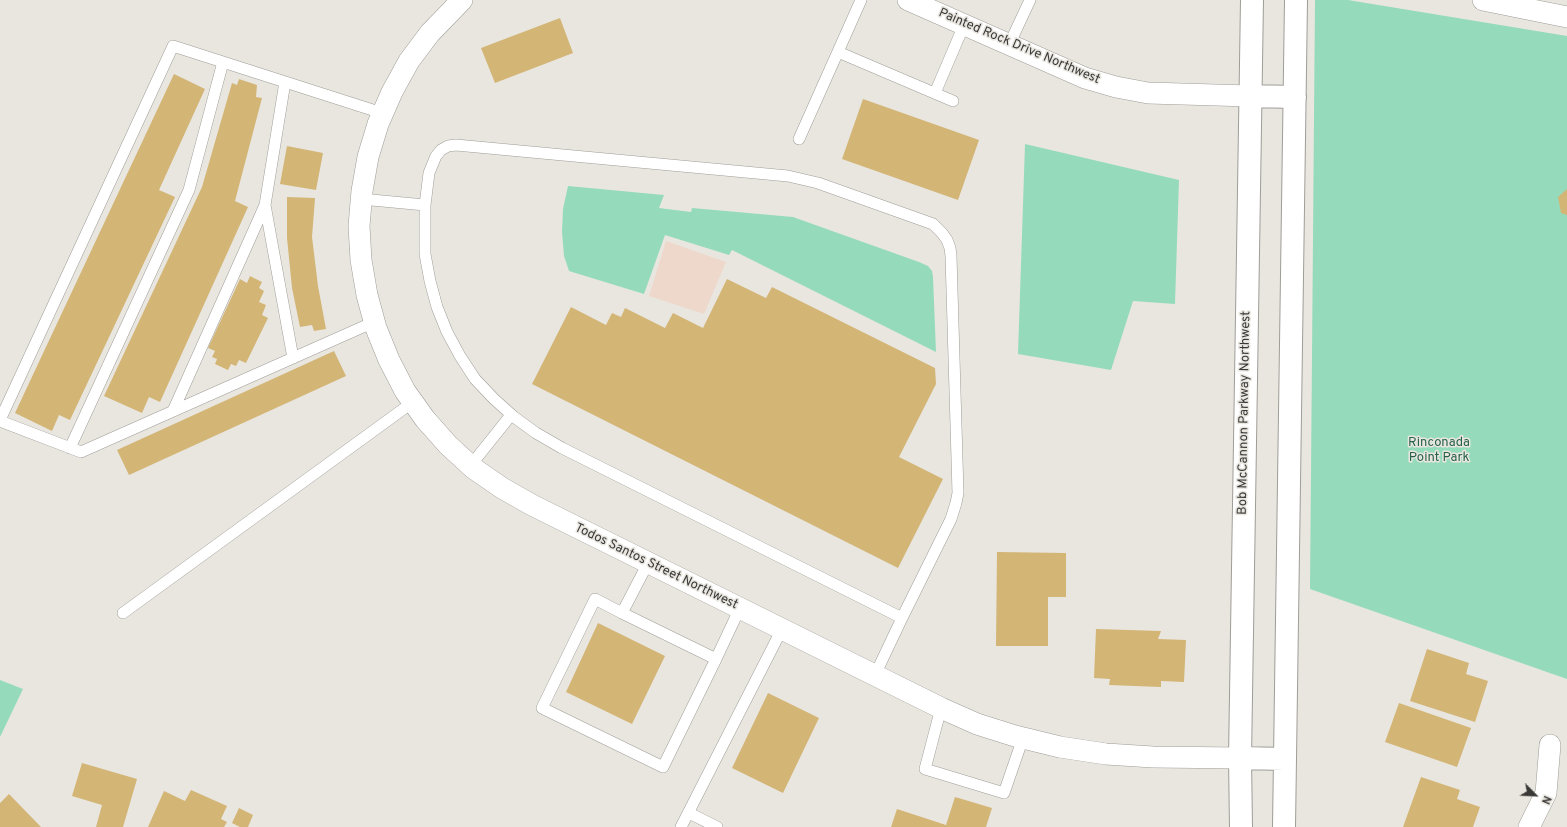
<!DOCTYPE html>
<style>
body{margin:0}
#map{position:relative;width:1567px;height:827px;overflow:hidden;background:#e9e6e0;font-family:Overpass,sans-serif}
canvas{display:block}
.north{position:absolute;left:1515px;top:775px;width:40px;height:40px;-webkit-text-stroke:3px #e9e6e0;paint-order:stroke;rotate:114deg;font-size:11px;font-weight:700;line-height:16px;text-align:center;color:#3a3937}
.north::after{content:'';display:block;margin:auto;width:14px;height:18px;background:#3a3937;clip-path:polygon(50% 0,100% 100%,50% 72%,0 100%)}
</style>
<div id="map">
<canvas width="1567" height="827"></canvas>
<div class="north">N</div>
</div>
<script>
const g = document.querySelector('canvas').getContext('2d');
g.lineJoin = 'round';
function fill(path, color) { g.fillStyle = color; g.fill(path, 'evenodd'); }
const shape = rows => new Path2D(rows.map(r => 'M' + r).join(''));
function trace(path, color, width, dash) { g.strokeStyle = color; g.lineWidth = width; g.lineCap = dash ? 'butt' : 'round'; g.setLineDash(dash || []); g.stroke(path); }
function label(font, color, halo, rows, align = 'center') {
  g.font = font + ' Overpass,sans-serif'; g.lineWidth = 3; g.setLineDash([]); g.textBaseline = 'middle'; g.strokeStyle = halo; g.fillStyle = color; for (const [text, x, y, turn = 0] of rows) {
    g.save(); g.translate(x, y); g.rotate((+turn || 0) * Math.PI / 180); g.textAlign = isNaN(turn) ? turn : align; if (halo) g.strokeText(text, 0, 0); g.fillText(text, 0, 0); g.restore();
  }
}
fill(shape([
 [666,241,726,262,704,314,649,296]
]), '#eed8cb');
fill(shape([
 [1315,0,1348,0,1567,36,1567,679,1310,589],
 [1025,144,1179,180,1175,304,1133,301,1111,370,1018,354],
 [568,186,664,195,659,208,691,212,692,208,793,217,919,262,928,266,932,271,933,277,936,352,732,250,729,255,665,235,644,294,569,271,564,256,562,232,563,209],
 [0,680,23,689,0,737]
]), '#95dbbb');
fill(shape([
 [560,18,573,53,495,83,481,48],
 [174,74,205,89,159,190,175,197,70,420,59,415,52,431,15,413],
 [239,79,257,85,256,97,262,98,235,201,248,207,160,402,149,397,142,413,104,396,202,187,232,83,237,85],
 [863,99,979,140,958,200,842,159],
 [287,146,323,153,316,190,280,184],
 [1567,189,1567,215,1561,213,1558,197],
 [287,197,315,198,312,237,318,286,326,329,314,331,312,325,300,327,292,288,287,238],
 [250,276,262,282,259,288,264,291,259,302,266,305,262,315,268,318,246,363,239,360,236,366,231,364,228,370,215,364,217,359,212,357,215,351,208,348,240,279,247,283],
 [727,279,766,298,772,287,935,368,936,384,899,457,943,479,898,568,532,384,571,307,606,325,612,313,621,317,625,308,665,328,673,313,703,328],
 [334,351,346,376,129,475,117,450],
 [997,552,1066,553,1066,597,1048,597,1048,646,996,646],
 [598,623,665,656,632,724,566,692],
 [1096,629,1161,631,1158,639,1186,640,1184,682,1161,681,1161,687,1109,685,1110,679,1094,678],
 [1427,649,1469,663,1466,674,1488,681,1475,722,1410,701],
 [768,693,819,718,783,793,732,768],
 [1399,703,1471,728,1457,767,1385,742],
 [82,763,137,779,123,827,96,827,102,805,72,796],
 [1421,777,1460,790,1457,799,1480,807,1473,827,1403,827],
 [191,790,227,806,221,819,227,822,224,827,148,827,164,791,185,801],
 [9,794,41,827,0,827,0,803],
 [955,797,992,808,986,827,891,827,897,809,946,825],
 [239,808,253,815,248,827,240,827,232,823]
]), '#d3b575');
const lane = shape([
 [1009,45,1030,0],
 [838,52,953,101],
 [285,82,265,205,293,358],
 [935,93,964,25],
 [799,139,861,0],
 [361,199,425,205,425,254,430,281,437,307,447,332,460,356,475,379,494,399,514,417,536,433,562,448,902,618,951,519,956,503,958,493,951,256,950,248,947,240,942,233,933,224,818,183,788,176,456,145,448,146,441,150,436,156,429,173,425,205],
 [173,411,265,205],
 [0,420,173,46,382,113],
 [0,421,81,452,374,322],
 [70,448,189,190,223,62],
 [471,465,511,415],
 [123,613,413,402],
 [622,613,716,659,663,767,542,708,595,599,622,613,648,563],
 [716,659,740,608],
 [875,675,902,618],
 [941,708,925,769,1004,793,1023,738],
 [689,813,717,827],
 [681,827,782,629]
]);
const street = shape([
 [462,0,430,33,409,61,392,92,378,124,368,157,362,191,359,226,361,260,367,295,376,328,389,360,405,391,425,419,448,445,473,468,502,488,532,505,941,708,977,724,1015,736,1060,747,1106,754,1153,757,1240,758],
 [908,0,1085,78,1116,87,1148,93,1250,96],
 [1483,0,1567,17],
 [1529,827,1546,793,1550,745]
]);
const secondary = shape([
 [1250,96,1295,97],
 [1240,758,1285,759],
 [1241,827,1240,758,1252,0],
 [1284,827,1296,0]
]);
trace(lane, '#9f9d97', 12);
trace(street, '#9f9d97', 22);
trace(secondary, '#9f9d97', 24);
trace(lane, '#fff', 11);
trace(street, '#fff', 21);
trace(secondary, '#fff', 22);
label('13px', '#3a3937', '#e9e6e0', [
 ["Painted Rock Drive Northwest",1019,47,23],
 ["Bob McCannon Parkway Northwest",1245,413,-89],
 ["Todos Santos Street Northwest",656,567,26]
]);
label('13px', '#27614a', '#e9e6e0', [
 ["Rinconada",1439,443],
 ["Point Park",1439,458]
]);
</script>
